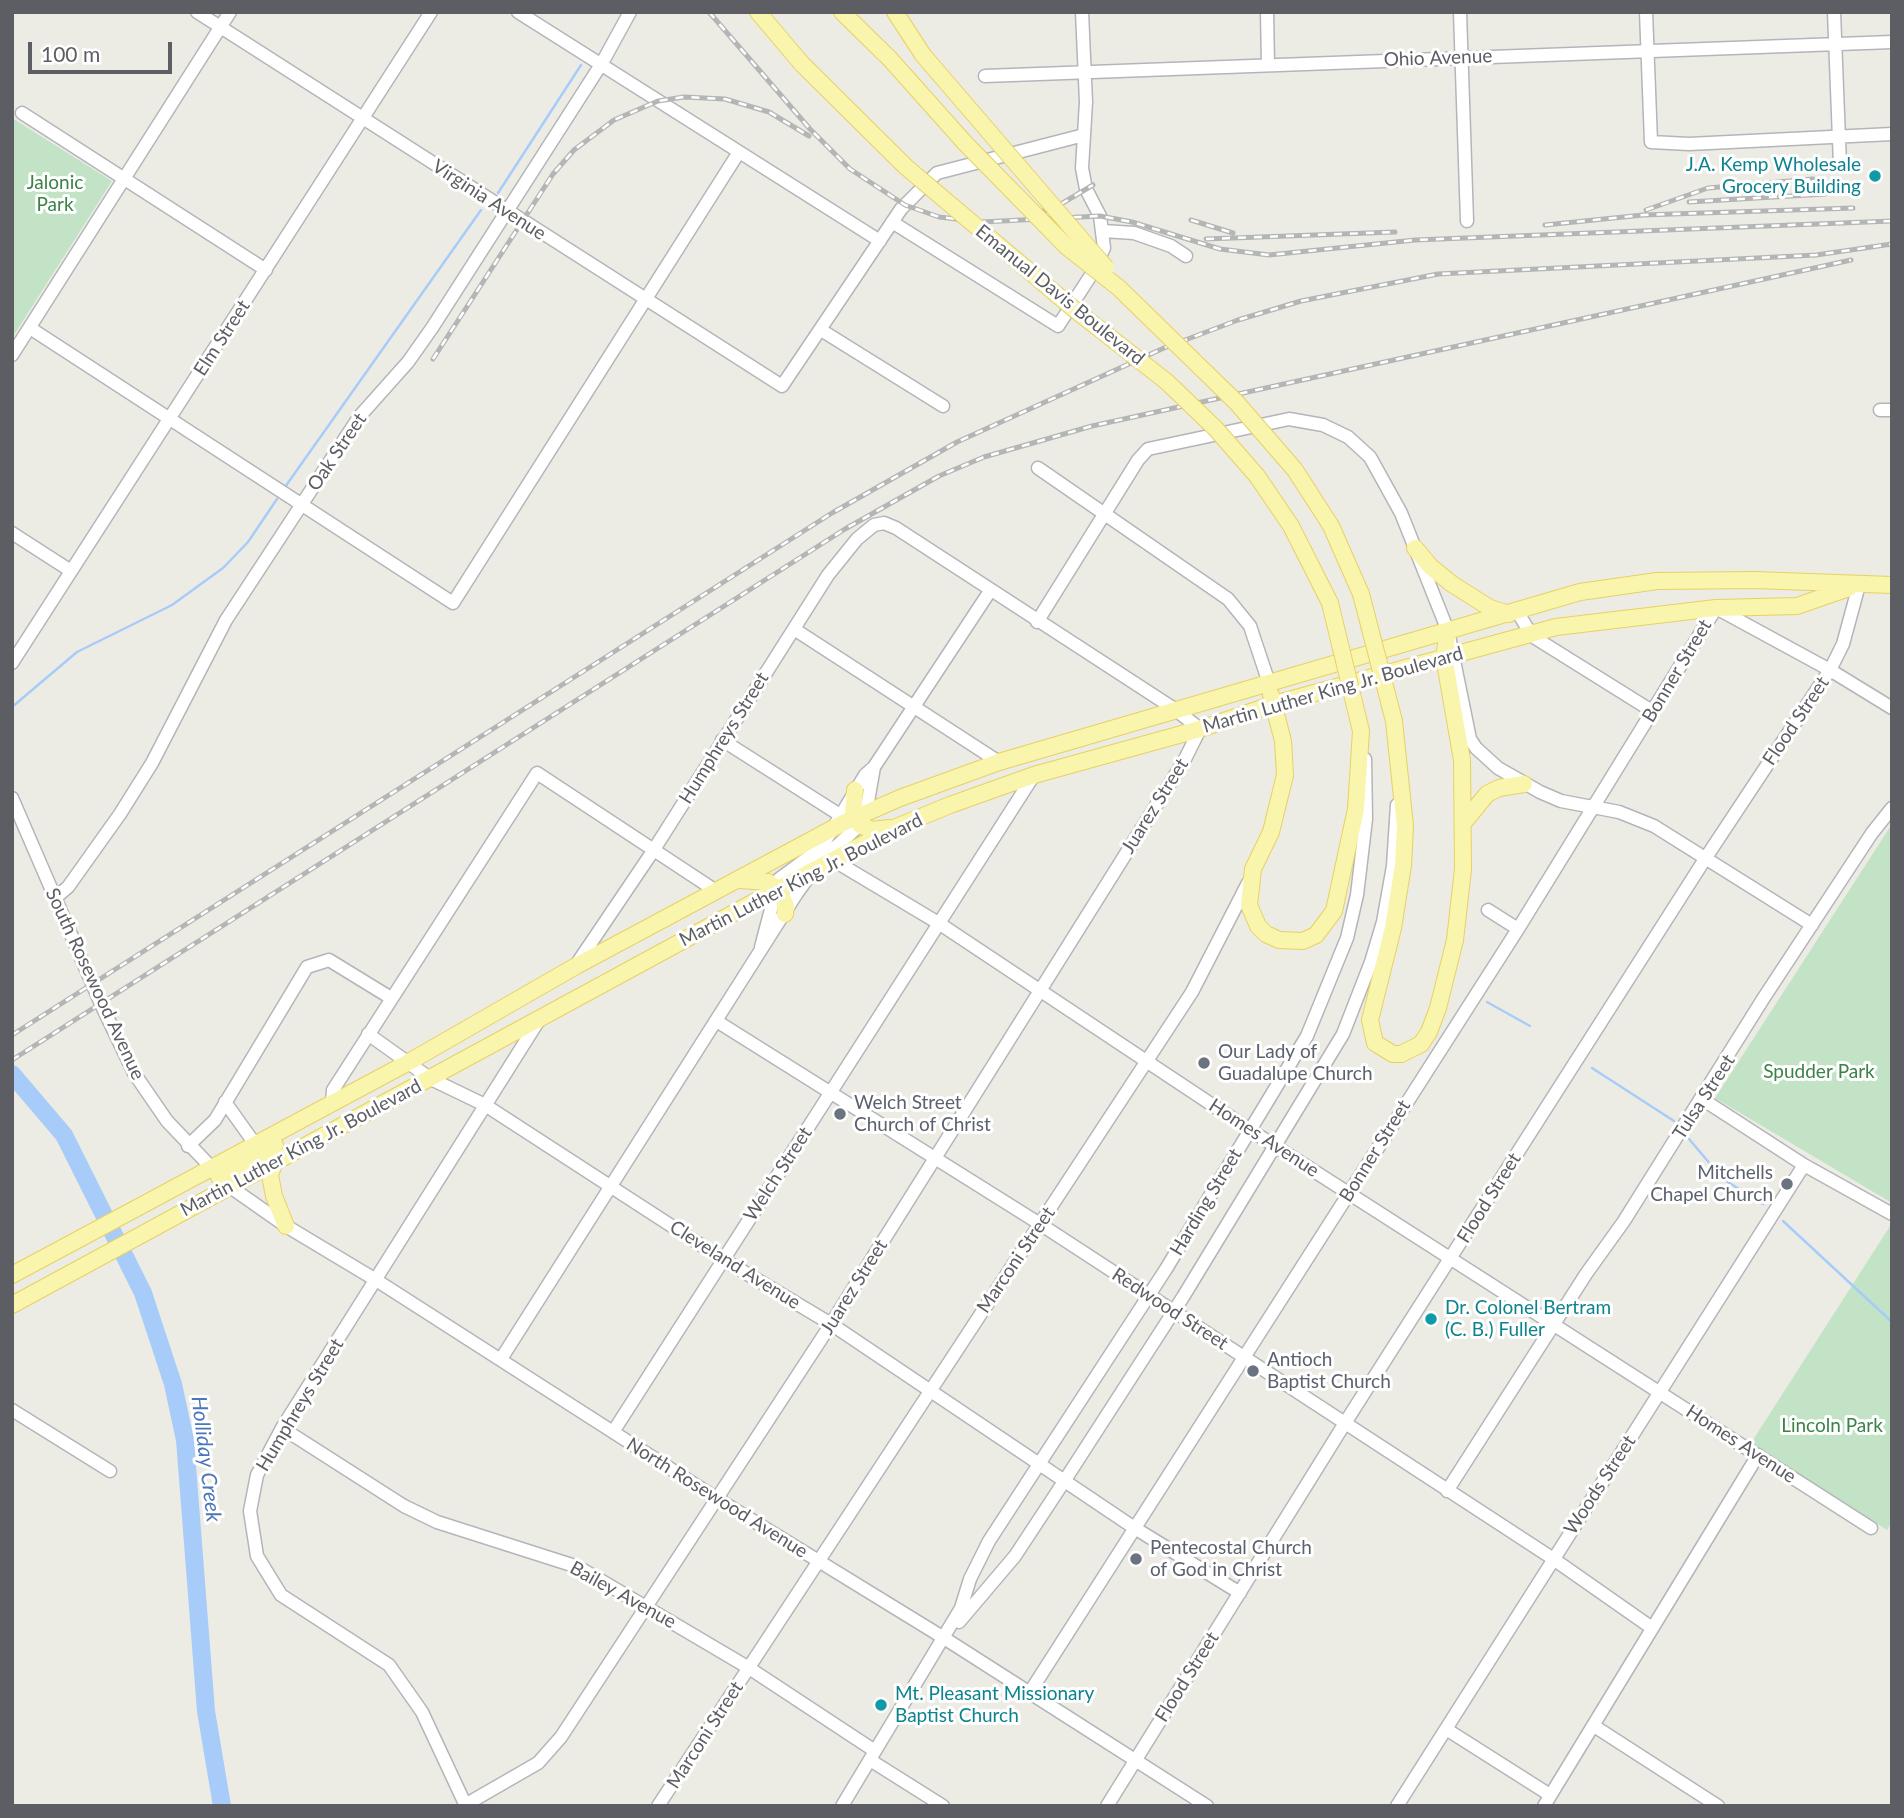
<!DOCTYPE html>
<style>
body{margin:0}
#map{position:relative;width:1904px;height:1818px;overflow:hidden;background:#edece4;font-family:Lato,sans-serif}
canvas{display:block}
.frame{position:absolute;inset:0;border:14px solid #5c5e63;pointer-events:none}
.scale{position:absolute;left:28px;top:42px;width:144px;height:32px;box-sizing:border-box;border:4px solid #5c5e63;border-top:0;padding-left:9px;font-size:21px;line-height:24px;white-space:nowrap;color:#5c5e63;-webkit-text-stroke:5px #fff;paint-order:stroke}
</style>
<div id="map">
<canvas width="1904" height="1818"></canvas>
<div class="frame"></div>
<div class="scale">100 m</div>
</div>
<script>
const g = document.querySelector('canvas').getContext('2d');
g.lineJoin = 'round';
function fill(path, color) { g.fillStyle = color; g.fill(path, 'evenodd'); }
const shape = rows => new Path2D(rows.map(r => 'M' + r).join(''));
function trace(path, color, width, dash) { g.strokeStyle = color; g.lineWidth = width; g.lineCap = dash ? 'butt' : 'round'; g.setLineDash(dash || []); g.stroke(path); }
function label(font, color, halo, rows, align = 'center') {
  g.font = font + ' Lato,sans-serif'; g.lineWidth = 6; g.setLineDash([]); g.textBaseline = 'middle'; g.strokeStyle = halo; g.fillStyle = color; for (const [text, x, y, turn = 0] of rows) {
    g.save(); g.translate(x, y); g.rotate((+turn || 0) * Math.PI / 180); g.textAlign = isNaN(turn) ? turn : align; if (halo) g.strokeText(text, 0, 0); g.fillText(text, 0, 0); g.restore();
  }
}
fill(shape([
 [12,118,112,181,12,338],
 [1892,824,1892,1203,1715,1098],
 [1892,1223,1892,1522,1887,1530,1751,1443]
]), '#c2e3c5');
trace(shape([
 [498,193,581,65],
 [285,487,481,210],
 [12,707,77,652,172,605,223,568,248,542,277,499],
 [1487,1002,1530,1026],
 [1592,1068,1674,1121],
 [1689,1139,1723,1179,1763,1204],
 [1783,1221,1892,1322]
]), '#a8ccf9', 2.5);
trace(shape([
 [12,1074,64,1135,143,1293,173,1384,185,1440,206,1711,222,1806]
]), '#a8ccf9', 18);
const minor = shape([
 [197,12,782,386,901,209,937,173,1084,135],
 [518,12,880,241],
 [1267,12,1268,65],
 [1460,12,1467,221],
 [1646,12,1651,142,1689,144,1892,134],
 [1834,12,1840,165],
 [985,76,1892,42],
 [22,113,266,270],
 [892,222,1058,326,1093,272,1104,248,1100,216,1086,189,1082,168,1086,102,1082,12],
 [1103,231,1134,233,1171,246,1186,256],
 [30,328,453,603,739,152],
 [821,330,943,406],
 [12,355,230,12],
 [1880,410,1892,410],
 [1038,468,1228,599,1250,626,1269,683],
 [12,533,71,571],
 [1517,611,1532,636,1652,711],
 [1037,622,1138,460,1148,449,1289,419,1323,425,1348,437,1370,457,1401,513,1448,631,1470,739,1476,748,1498,768,1540,792,1561,801,1619,812,1654,826,1812,925],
 [794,629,999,762],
 [12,663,431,12],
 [722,740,840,815],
 [12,798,101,1004,134,1073,167,1121,229,1186,286,1226,376,1280,716,1498,944,1638,1207,1806],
 [833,860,940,924,1250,1130,1871,1528],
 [55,898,68,887,120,814,152,763,226,620,359,417,408,362,432,328,602,63,630,12],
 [1488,910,1518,929],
 [761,947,779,879,821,848,865,775,874,767,990,591],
 [718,1022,1040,1224,1552,1558,1652,1628],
 [368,1034,431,1079,485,1105,724,1260,831,1324,1133,1527,1240,1593],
 [1702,1099,1804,1165,1892,1214],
 [225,1102,255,1144],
 [332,1103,333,1090,537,773,716,891],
 [188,1146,215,1120,307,967,329,960,391,998],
 [501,1359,797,893,821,860,860,825,866,813,874,767],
 [12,1410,110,1471],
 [282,1428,404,1506,437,1522,578,1567,749,1668,875,1751],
 [613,1432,1034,775],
 [1447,1491,1586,1274,1624,1221,1763,999,1872,833,1892,808],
 [959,1622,1015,1556,1065,1480,1183,1297,1343,1034,1371,962,1383,922,1393,866,1397,805],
 [1030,1692,1518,929,1716,608,1830,670,1892,708],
 [1594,1726,1718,1806],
 [1446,1729,1550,1795],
 [870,1760,943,1806],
 [465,1805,538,1763,561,1737,831,1324,1184,761,1200,729,1176,710,896,528,884,523,874,525,857,539,828,575,653,851,576,965],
 [466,1806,422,1712,389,1665,281,1595,257,1556,250,1511,257,1475,282,1428,539,1020],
 [658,1806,1192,992,1248,883],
 [842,1806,961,1608,970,1579,989,1541,1166,1269,1307,1036,1347,938,1357,895,1366,819,1365,759],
 [1107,1806,1345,1423,1705,859,1830,670,1843,644,1859,585],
 [1397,1806,1804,1165],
 [1544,1806,1758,1455]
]);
const major = shape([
 [758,12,802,64],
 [842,12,890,59,965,143],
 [895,12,923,55],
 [1295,470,1331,526,1361,594],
 [1257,476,1291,526,1330,603],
 [1415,548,1431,567,1452,584,1490,608,1509,614],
 [1271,695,1283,741,1285,775,1271,832,1253,869,1249,905,1258,926,1266,934,1279,940,1303,941,1316,935,1334,911,1356,809,1361,731],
 [1394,721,1405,826,1403,865,1393,928,1370,1020,1375,1043,1393,1054,1401,1054,1421,1044,1429,1032,1438,1008,1455,940,1463,869,1462,760,1444,657,1448,631],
 [855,790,853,812,860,825,872,830,889,828],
 [1465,821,1487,794,1499,788,1524,784],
 [740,880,768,882,778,889,786,906,785,914],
 [275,1161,270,1175,274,1196,286,1226],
 [219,1177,275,1145],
 [12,1275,409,1062,576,966,843,823,900,798,999,762,1580,592,1657,581,1755,580,1892,585],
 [12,1305,778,889,894,828,950,805,1034,775,1200,729,1274,704,1556,627,1716,608,1797,606,1849,588]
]);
trace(minor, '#b4b5ba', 15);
trace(major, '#e7d163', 18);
trace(minor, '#fff', 12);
trace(major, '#f9f5ad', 16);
const rail = shape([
 [709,12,810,129,850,169,905,205,939,217,982,222,1100,216,1132,222,1220,249,1269,255,1415,240,1892,221],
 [1689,202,1825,194],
 [1646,210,1708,188,1813,179],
 [1031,215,1056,207,1093,185],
 [1191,220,1233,233],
 [1545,225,1643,215,1853,208],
 [1206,239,1395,232],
 [433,359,553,174,574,150,614,120,658,101,684,97,725,99,769,112,809,136],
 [12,1035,832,513,957,442,1164,348,1238,320,1301,301,1438,274,1816,255,1892,244],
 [12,1060,845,529,939,476,984,457,1092,426,1851,260]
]);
trace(rail, '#b4b5b5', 5);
trace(rail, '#fff', 2.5, [8]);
const majorBridge = shape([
 [923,55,1106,268],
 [802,64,906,167,1074,309,1167,382,1216,429,1257,476],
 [965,143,1067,247,1119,288,1237,403,1295,470],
 [1361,594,1394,721],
 [1330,603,1361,731]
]);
trace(majorBridge, '#e7d163', 18, []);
trace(majorBridge, '#f9f5ad', 16);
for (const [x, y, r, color] of [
 [1875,176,7,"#0f9aa8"],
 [1204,1063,7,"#6b7280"],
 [840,1114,7,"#6b7280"],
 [1787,1184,7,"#6b7280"],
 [1431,1319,7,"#0f9aa8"],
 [1253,1371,7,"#6b7280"],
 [1136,1559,7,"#6b7280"],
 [881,1705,7,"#0f9aa8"]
]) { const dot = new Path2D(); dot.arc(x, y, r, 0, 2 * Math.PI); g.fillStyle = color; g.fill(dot); trace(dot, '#fff', 2.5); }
label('19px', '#5c5e63', '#fff', [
 ["Ohio Avenue",1438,58,-2],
 ["Virginia Avenue",489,200,33],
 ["Emanual Davis Boulevard",1060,295,39],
 ["Elm Street",222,338,-57],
 ["Oak Street",337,452,-56],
 ["Bonner Street",1677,671,-59],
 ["Martin Luther King Jr. Boulevard",1333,690,-16],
 ["Flood Street",1796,721,-56],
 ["Humphreys Street",724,738,-58],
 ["Juarez Street",1155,806,-58],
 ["Martin Luther King Jr. Boulevard",801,880,-27],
 ["South Rosewood Avenue",95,984,65],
 ["Tulsa Street",1704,1097,-57],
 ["Homes Avenue",1264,1138,33],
 ["Martin Luther King Jr. Boulevard",301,1148,-28],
 ["Bonner Street",1375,1151,-58],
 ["Welch Street",778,1174,-57],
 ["Flood Street",1489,1198,-58],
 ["Harding Street",1206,1202,-59],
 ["Marconi Street",1016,1260,-56],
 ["Cleveland Avenue",735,1265,32],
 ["Juarez Street",854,1287,-58],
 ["Redwood Street",1170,1309,33],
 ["Humphreys Street",300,1405,-59],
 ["Homes Avenue",1741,1444,33],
 ["Woods Street",1600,1485,-57],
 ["North Rosewood Avenue",717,1498,32],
 ["Bailey Avenue",623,1595,29],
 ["Flood Street",1187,1677,-58],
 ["Marconi Street",705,1735,-57]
]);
label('19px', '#0d838f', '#fff', [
 ["J.A. Kemp Wholesale",1861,165,"right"],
 ["Grocery Building",1861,187,"right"],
 ["Dr. Colonel Bertram",1445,1308],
 ["(C. B.) Fuller",1445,1330],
 ["Mt. Pleasant Missionary",895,1694],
 ["Baptist Church",895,1716]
], 'left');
label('19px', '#3b8247', '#fff', [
 ["Jalonic",55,183],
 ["Park",55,205],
 ["Spudder Park",1819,1072],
 ["Lincoln Park",1832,1426]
]);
label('19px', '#5b616d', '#fff', [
 ["Our Lady of",1218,1052],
 ["Guadalupe Church",1218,1074],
 ["Welch Street",854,1103],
 ["Church of Christ",854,1125],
 ["Mitchells",1773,1173,"right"],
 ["Chapel Church",1773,1195,"right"],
 ["Antioch",1267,1360],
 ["Baptist Church",1267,1382],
 ["Pentecostal Church",1150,1548],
 ["of God in Christ",1150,1570]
], 'left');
label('italic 21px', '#4c76ba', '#fff', [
 ["Holliday Creek",206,1459,83]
]);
</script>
